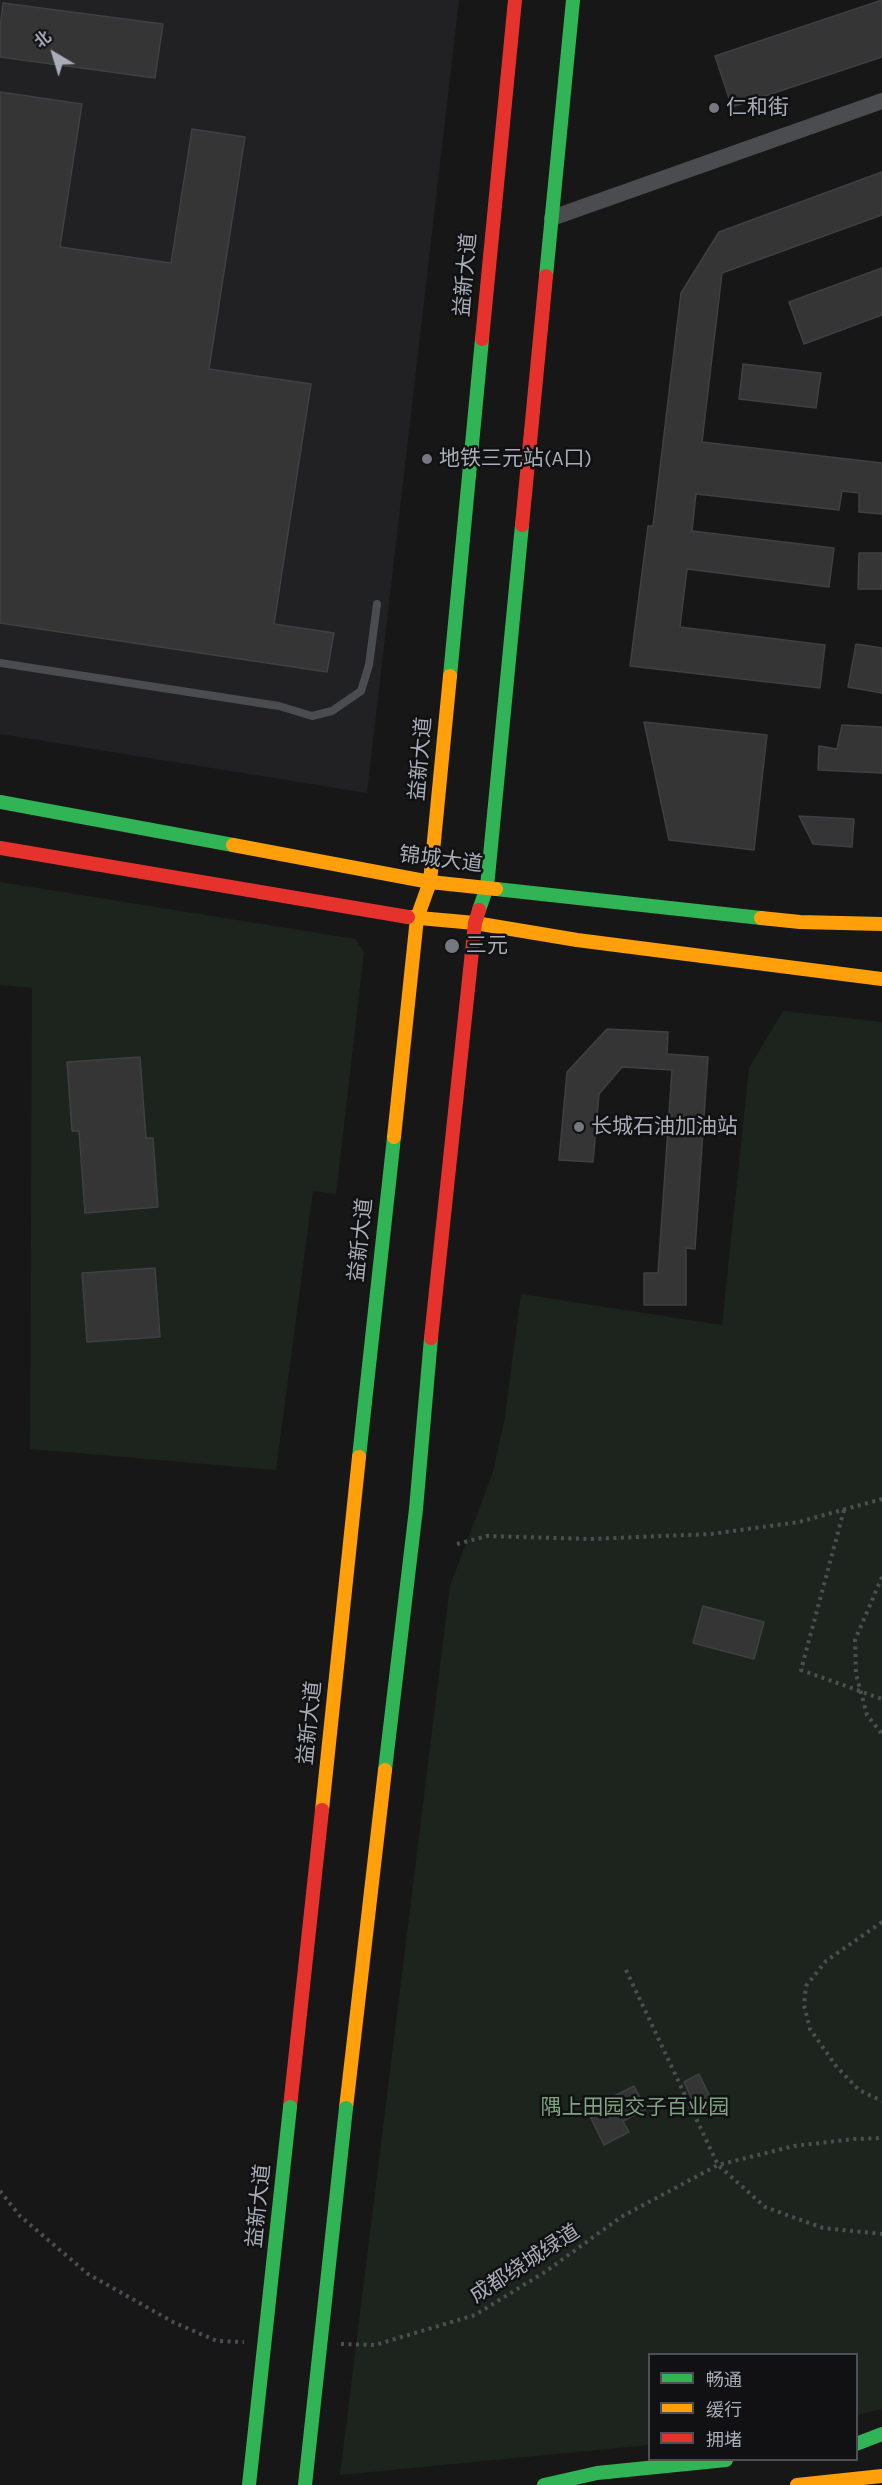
<!DOCTYPE html>
<meta charset="utf-8">
<style>
body{margin:0}
#map{position:relative;width:882px;height:2485px;overflow:hidden;background:#171717;font-family:Karla,"Noto Sans SC",sans-serif}
canvas{display:block}
.legend{position:absolute;left:648px;top:2353px;width:210px;height:108px;box-sizing:border-box;background:#111113;border:2px solid #4d4f55;margin:0;padding:8px 10px;list-style:none;font-size:18px;color:#a8adb8}
.legend li{display:flex;align-items:center;gap:12px;height:30px}
.legend b{width:30px;border:2px solid #4d4f55}
.north{position:absolute;left:24px;top:24px;width:60px;height:60px;-webkit-text-stroke:4px #111113;paint-order:stroke;rotate:322deg;font-size:16px;font-weight:700;line-height:24px;text-align:center;color:#a8adb8}
.north::after{content:'';display:block;margin:auto;width:21px;height:27px;background:#a8adb8;clip-path:polygon(50% 0,100% 100%,50% 72%,0 100%)}
</style>
<div id="map">
<canvas width="882" height="2485"></canvas>
<ul class="legend">
<li><b style="height:8px;background:#30b455"></b>畅通</li>
<li><b style="height:8px;background:#ff9f0a"></b>缓行</li>
<li><b style="height:8px;background:#e5322d"></b>拥堵</li>
</ul>
<div class="north">北</div>
</div>
<script>
const g = document.querySelector('canvas').getContext('2d');
g.lineJoin = 'round';
function fill(path, color) { g.fillStyle = color; g.fill(path, 'evenodd'); }
const shape = rows => new Path2D(rows.map(r => 'M' + r).join(''));
function trace(path, color, width, dash) { g.strokeStyle = color; g.lineWidth = width; g.lineCap = dash ? 'butt' : 'round'; g.setLineDash(dash || []); g.stroke(path); }
function label(font, color, halo, rows, align = 'center') {
  g.font = font + ' Karla,"Noto Sans SC",sans-serif'; g.lineWidth = 5; g.setLineDash([]); g.textBaseline = 'middle'; g.strokeStyle = halo; g.fillStyle = color; for (const [text, x, y, turn = 0] of rows) {
    g.save(); g.translate(x, y); g.rotate((+turn || 0) * Math.PI / 180); g.textAlign = isNaN(turn) ? turn : align; if (halo) g.strokeText(text, 0, 0); g.fillText(text, 0, 0); g.restore();
  }
}
fill(shape([
 [0,0,459,0,367,793,0,734]
]), '#212123');
fill(shape([
 [0,882,355,939,364,952,336,1194,313,1191,276,1470,30,1449,32,988,0,985],
 [783,1011,882,1022,882,2409,857,2415,856,2354,650,2354,649,2445,340,2475,450,1586,493,1472,505,1417,521,1294,722,1325,749,1068]
]), '#1d241e');
const building = shape([
 [882,0,882,57,732,107,715,56,882,0],
 [3,3,163,24,155,78,0,57,0,28,3,3],
 [0,92,82,104,60,247,171,263,192,129,245,137,209,369,311,384,274,624,334,633,327,672,0,623,0,92],
 [882,172,882,215,722,273,702,442,882,463,882,514,859,512,859,493,842,491,839,510,696,494,692,531,834,548,829,587,687,569,680,627,825,645,820,688,630,666,648,526,653,526,681,293,719,232,882,172],
 [882,268,882,315,804,344,789,302,882,268],
 [743,364,821,373,816,408,739,399,743,364],
 [859,553,882,553,882,589,858,589,859,553],
 [856,644,882,648,882,693,848,687,856,644],
 [644,722,767,735,754,850,669,840,644,722],
 [842,725,882,727,882,773,818,770,819,746,837,749,842,725],
 [799,816,854,819,852,847,813,844,799,816],
 [607,1029,668,1032,667,1054,708,1057,695,1249,686,1248,686,1305,644,1305,644,1273,658,1273,672,1070,622,1067,599,1094,593,1162,559,1160,567,1072,607,1029],
 [140,1057,146,1138,153,1138,158,1207,85,1213,79,1131,72,1131,67,1062,140,1057],
 [155,1268,160,1337,87,1342,82,1273,155,1268],
 [703,1606,764,1622,754,1659,693,1643,703,1606],
 [699,2074,715,2107,699,2114,684,2082,699,2074],
 [634,2086,646,2109,623,2121,629,2132,604,2145,587,2110,634,2086]
]);
fill(building, '#353536');
trace(building, '#3f4043', 1.5);
trace(shape([
 [844,1510,801,1670,882,1699],
 [457,1544,487,1536,590,1539,711,1534,799,1522,882,1499],
 [882,1577,855,1640,856,1674,867,1715,882,1734],
 [882,1922,826,1961,806,1986,804,2005,810,2029,836,2066,859,2090,882,2101],
 [626,1970,718,2165,765,2207,823,2228,882,2234],
 [0,2191,20,2216,88,2274,173,2322,217,2341,244,2342],
 [341,2344,375,2345,475,2315,545,2272,621,2217,718,2165,794,2146,854,2139,882,2138]
]), '#4d4e52', 4, [3, 4.5]);
trace(shape([
 [0,663,279,706,312,716,332,711,361,691,369,665,377,604]
]), '#4b4c50', 8);
trace(shape([
 [552,218,882,101]
]), '#4b4c50', 16);
trace(shape([
 [546,276,573,0],
 [450,676,482,339],
 [0,802,233,845],
 [496,889,761,918],
 [479,910,487,887,522,525],
 [359,1457,394,1137],
 [385,1770,416,1509,431,1338],
 [856,2444,882,2434],
 [544,2485,597,2473,726,2460]
]), '#30b455', 14);
trace(shape([
 [233,845,430,882,496,889],
 [408,917,475,923,577,940,882,979],
 [761,918,800,922,882,924],
 [394,1137,417,918,430,882,450,676],
 [322,1810,359,1457],
 [346,2108,385,1770],
 [797,2485,882,2476]
]), '#ff9f0a', 14);
trace(shape([
 [482,339,515,0],
 [522,525,546,276],
 [0,848,408,917],
 [431,1338,475,923,479,910],
 [290,2107,322,1810]
]), '#e5322d', 14);
trace(shape([
 [249,2485,290,2107],
 [305,2485,346,2108]
]), '#30b455', 14);
for (const [x, y, r, color] of [
 [714,108,6,"#757880"],
 [427,459,6,"#757880"],
 [452,946,8,"#757880"],
 [579,1127,6,"#757880"]
]) { const dot = new Path2D(); dot.arc(x, y, r, 0, 2 * Math.PI); g.fillStyle = color; g.fill(dot); trace(dot, '#111113', 2); }
label('21px', '#a8adb8', '#111113', [
 ["仁和街",726,108],
 ["地铁三元站(A口)",439,459],
 ["三元",466,946],
 ["长城石油加油站",591,1127]
], 'left');
label('21px', '#a8adb8', '#111113', [
 ["益新大道",466,275,-85],
 ["益新大道",421,759,-85],
 ["锦城大道",441,860,7],
 ["益新大道",361,1240,-84],
 ["益新大道",310,1723,-84],
 ["益新大道",259,2206,-84],
 ["成都绕城绿道",525,2264,-33]
]);
label('21px', '#7fa381', '#111113', [
 ["隅上田园交子百业园",635,2108]
]);
</script>
